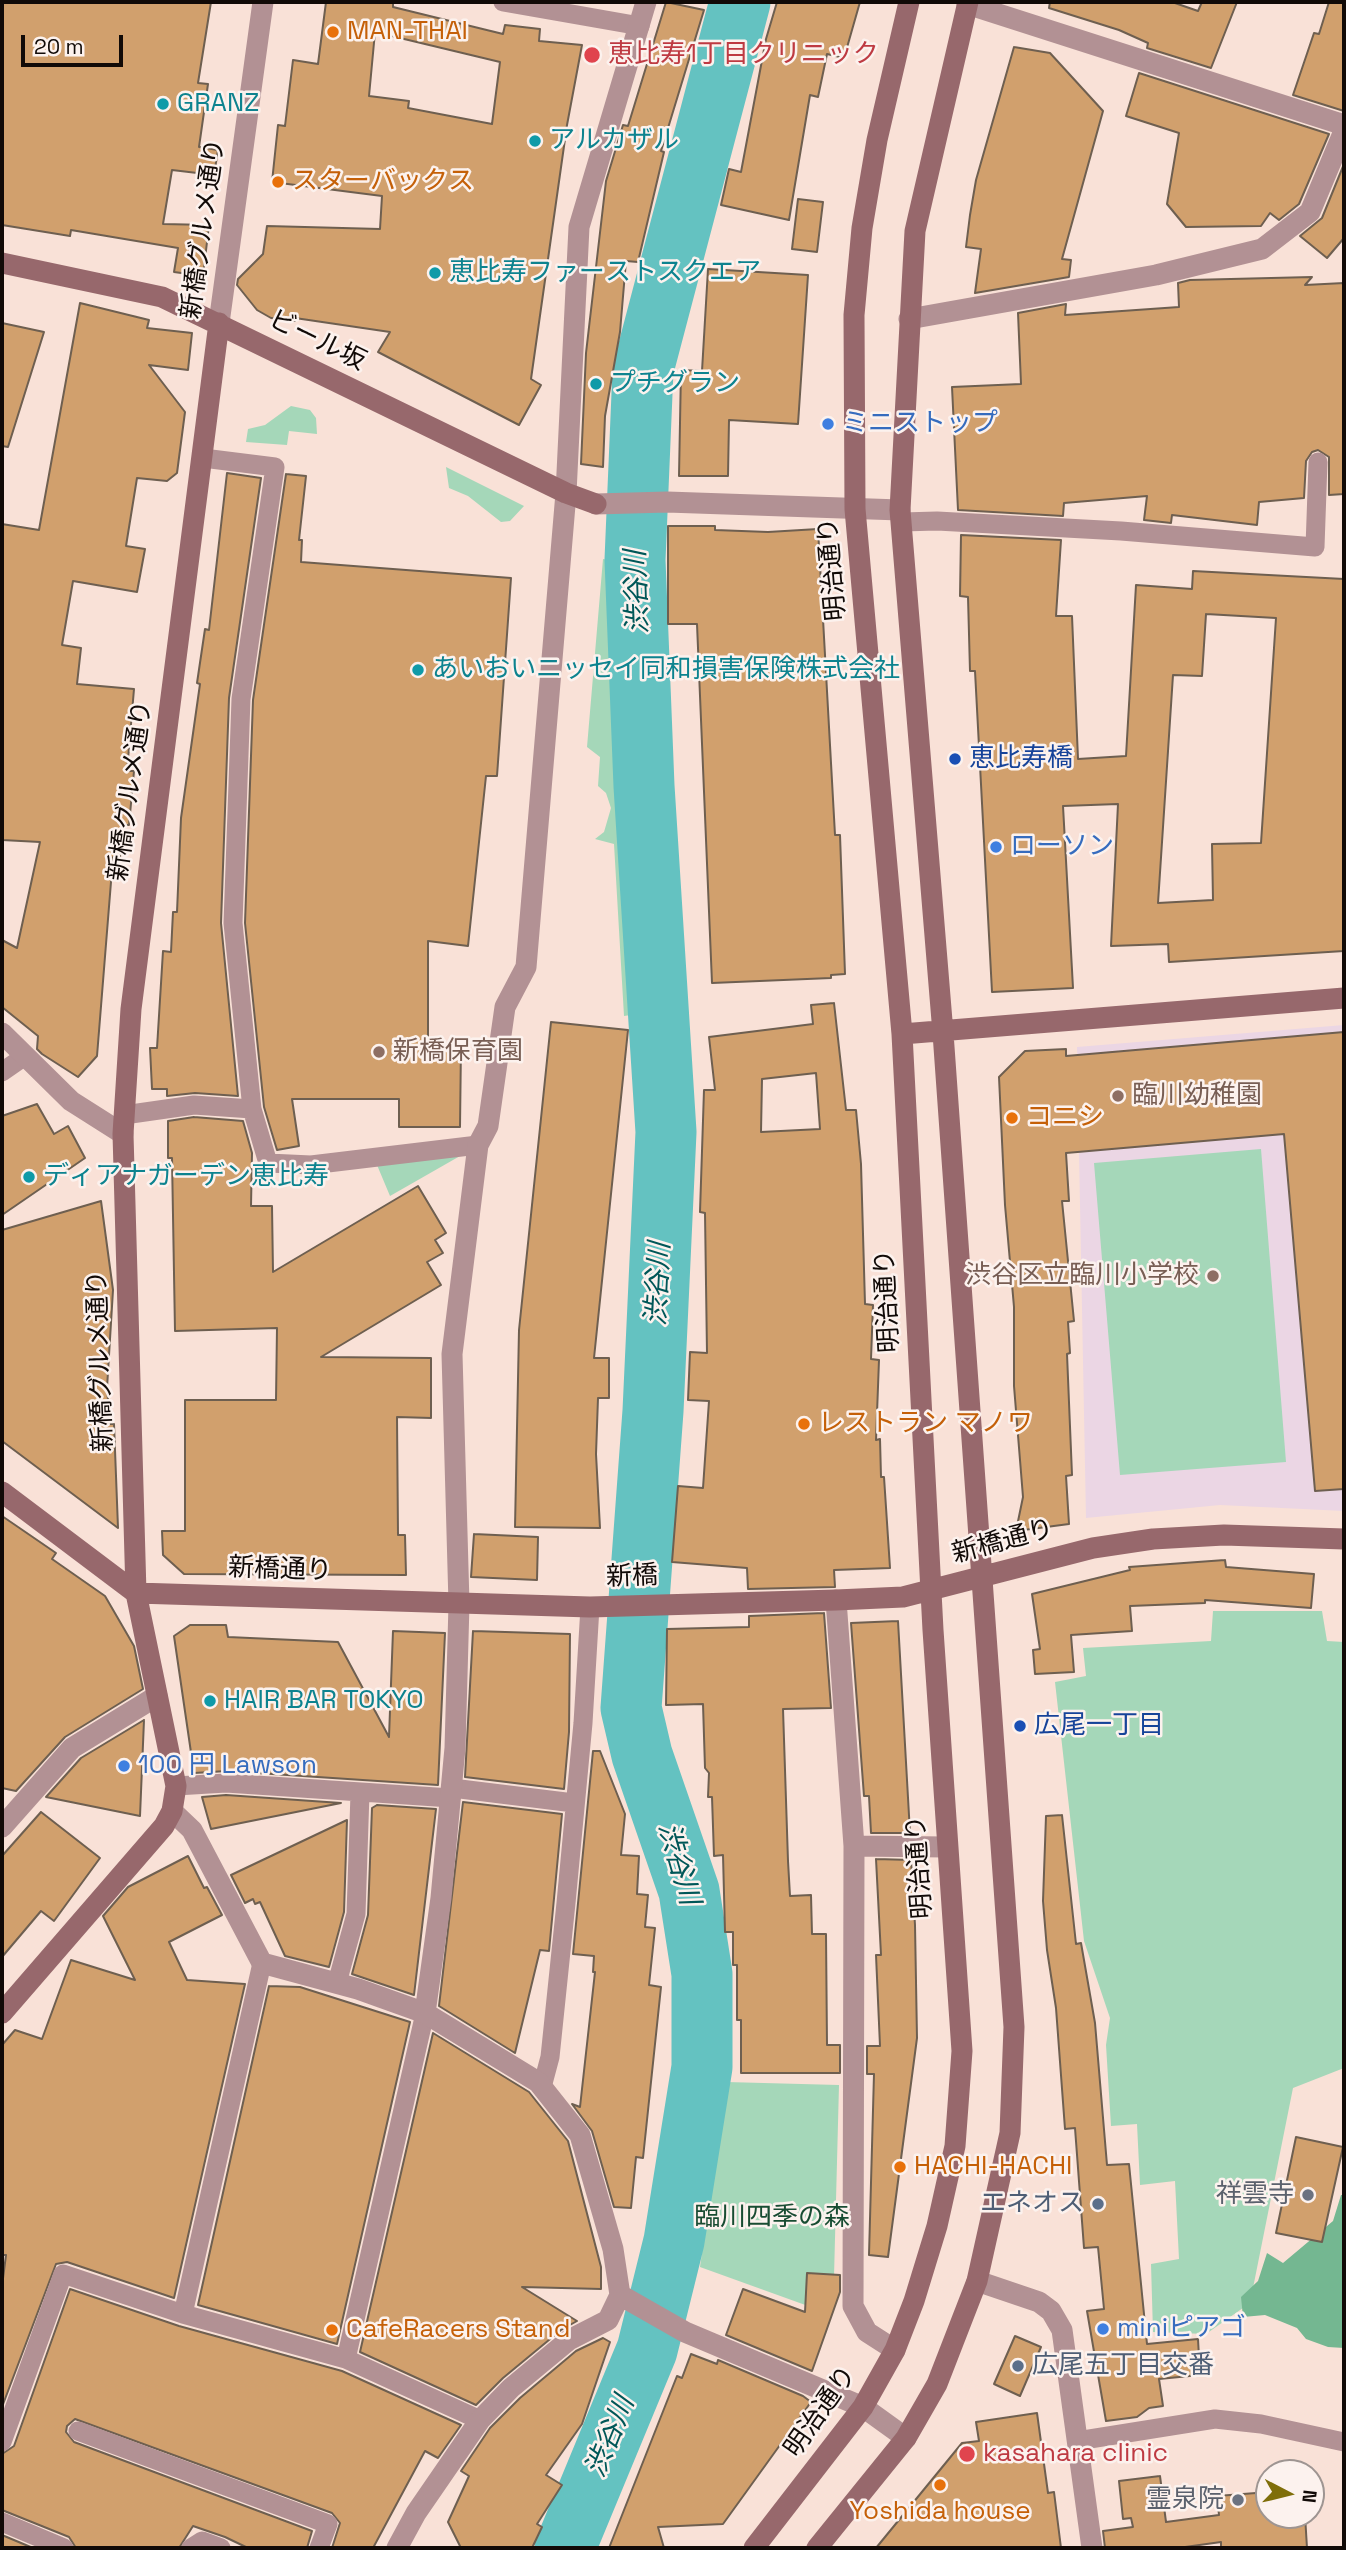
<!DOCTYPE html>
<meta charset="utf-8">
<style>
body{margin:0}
#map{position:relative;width:1346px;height:2550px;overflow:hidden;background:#f9e1d7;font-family:"Space Grotesk",sans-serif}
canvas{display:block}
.frame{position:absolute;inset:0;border:4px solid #110a07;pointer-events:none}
.north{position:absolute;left:1255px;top:2459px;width:70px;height:70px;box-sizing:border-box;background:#fcf2ee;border:2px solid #9e9592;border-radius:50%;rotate:97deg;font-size:19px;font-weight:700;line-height:28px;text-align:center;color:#110a07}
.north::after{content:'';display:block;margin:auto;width:24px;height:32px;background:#7f6e0a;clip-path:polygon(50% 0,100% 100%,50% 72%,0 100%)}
.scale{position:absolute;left:21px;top:35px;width:102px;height:32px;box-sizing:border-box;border:4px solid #110a07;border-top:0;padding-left:9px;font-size:21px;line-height:24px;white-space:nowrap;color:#110a07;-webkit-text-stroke:5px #fcf2ee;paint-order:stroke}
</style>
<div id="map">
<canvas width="1346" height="2550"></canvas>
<div class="frame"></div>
<div class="north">N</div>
<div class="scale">20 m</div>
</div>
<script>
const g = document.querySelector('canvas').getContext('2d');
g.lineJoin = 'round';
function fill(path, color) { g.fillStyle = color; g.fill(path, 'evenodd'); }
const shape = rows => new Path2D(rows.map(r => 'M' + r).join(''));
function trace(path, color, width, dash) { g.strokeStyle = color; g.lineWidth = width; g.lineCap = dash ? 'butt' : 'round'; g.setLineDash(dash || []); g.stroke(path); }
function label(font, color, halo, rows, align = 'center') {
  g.font = font + ' "Space Grotesk","Noto Sans JP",sans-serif'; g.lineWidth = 5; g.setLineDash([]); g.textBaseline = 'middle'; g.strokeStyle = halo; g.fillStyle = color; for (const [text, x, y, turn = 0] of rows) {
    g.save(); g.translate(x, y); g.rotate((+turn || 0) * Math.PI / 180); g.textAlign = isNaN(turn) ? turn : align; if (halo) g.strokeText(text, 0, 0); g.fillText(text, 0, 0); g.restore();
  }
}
fill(shape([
 [1344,1025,1344,1511,1220,1505,1086,1518,1077,1047]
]), '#ebd6e4');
fill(shape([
 [291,406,310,410,316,418,317,434,289,431,287,445,246,442,248,429,265,425],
 [446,467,524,506,510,521,501,522,468,496,449,488],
 [603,559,609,560,631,1015,624,1016,614,844,595,839,604,832,611,808,606,793,598,786,600,757,587,747],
 [1261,1149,1286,1462,1120,1475,1094,1163],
 [460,1156,390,1196,377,1165],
 [1213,1611,1322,1611,1327,1641,1344,1642,1344,2068,1293,2088,1250,2303,1206,2334,1153,2332,1151,2264,1179,2259,1175,2181,1140,2185,1137,2124,1111,2126,1106,2045,1110,2018,1084,1941,1055,1682,1086,1676,1083,1648,1211,1641],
 [726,2082,839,2085,833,2315,700,2267]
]), '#a5d7b9');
fill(shape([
 [1341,2195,1344,2195,1344,2348,1328,2347,1306,2339,1297,2328,1265,2315,1243,2317,1241,2297,1258,2281,1267,2253,1283,2263,1333,2221]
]), '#74b791');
trace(shape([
 [565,2548,647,2350,674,2241,702,2067,702,1974,689,1891,642,1755,631,1708,653,1411,666,1132,644,786,635,560,643,370,740,2]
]), '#64c2c1', 61);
const building = shape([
 [2,2,211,2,198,83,208,84,199,147,218,150,214,175,172,170,163,224,209,225,203,276,174,272,178,248,71,230,70,236,2,225,2,2],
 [326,2,393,2,393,7,503,34,505,25,540,29,539,41,582,45,567,125,531,379,541,385,519,425,378,352,390,332,295,318,295,321,271,318,257,310,237,285,238,279,263,254,267,226,380,229,382,196,272,182,278,125,285,126,293,60,318,64,326,2],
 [375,32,500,62,492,124,408,108,409,101,369,96,375,32],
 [666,2,704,10,661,151,664,152,638,262,626,261,620,332,605,416,603,467,581,464,586,353,606,181,623,125,628,126,666,2],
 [777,2,860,2,844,58,827,54,818,97,810,95,789,220,721,205,729,169,741,172,766,39,777,2],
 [1050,2,1172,2,1198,11,1202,2,1237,2,1211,68,1147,48,1148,43,1119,30,1049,8,1050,2],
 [1329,2,1344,2,1344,111,1293,95,1314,33,1319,34,1329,2],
 [1014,47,1050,53,1103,111,1062,259,1071,260,1069,277,975,293,981,249,966,247,970,215,976,180,1014,47],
 [1139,73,1329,134,1299,204,1279,220,1270,213,1261,226,1186,227,1167,204,1179,133,1126,116,1139,73],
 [1344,164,1344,238,1327,258,1300,236,1322,218,1344,164],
 [798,199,823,202,817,252,792,249,798,199],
 [708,269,808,275,798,424,729,420,728,476,679,476,681,370,702,371,708,269],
 [1312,277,1305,285,1344,283,1344,494,1329,495,1329,457,1318,450,1312,452,1306,461,1304,498,1259,502,1257,525,1172,515,1171,523,1144,520,1147,496,1064,503,1063,516,958,510,952,387,1021,384,1018,313,1066,304,1065,315,1179,307,1178,283,1190,280,1312,277],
 [80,303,149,320,147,328,192,333,188,370,149,365,185,412,177,473,167,481,137,478,126,546,145,549,137,592,73,581,62,645,81,648,77,684,134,689,127,771,134,771,129,825,125,825,120,857,113,857,97,1056,78,1077,42,1054,37,1049,38,1036,2,1007,2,940,17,948,40,842,2,840,2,524,39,530,80,303],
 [2,323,44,332,8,447,2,446,2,323],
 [227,473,261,478,229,698,221,923,238,1096,195,1093,167,1096,167,1089,152,1089,150,1048,157,1048,163,951,171,952,173,912,177,912,181,818,200,684,197,683,205,629,209,630,227,473],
 [286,474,306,476,299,540,302,540,301,562,511,578,497,776,486,776,468,946,428,941,428,1044,461,1044,460,1127,399,1127,399,1099,292,1099,299,1146,277,1150,264,1107,245,923,253,700,286,474],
 [668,526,715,526,715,530,768,532,818,529,835,835,840,835,845,974,831,975,831,978,712,983,697,624,668,624,668,526],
 [961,535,1061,540,1056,616,1072,616,1078,759,1126,756,1136,585,1192,589,1193,571,1344,579,1344,951,1169,962,1168,944,1111,946,1118,804,1063,806,1073,988,992,992,975,671,970,671,968,597,960,596,961,535],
 [1206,614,1276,618,1261,843,1212,844,1213,900,1158,903,1173,675,1202,676,1206,614],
 [834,1003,846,1110,856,1110,861,1164,865,1304,873,1305,871,1359,879,1360,876,1440,880,1439,881,1477,884,1477,890,1568,834,1570,835,1587,748,1589,747,1568,672,1562,678,1486,703,1488,709,1401,688,1400,690,1352,707,1353,705,1213,700,1212,704,1090,715,1090,709,1037,813,1024,811,1005,834,1003],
 [816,1073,820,1129,761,1132,762,1079,816,1073],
 [551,1022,628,1030,594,1358,609,1358,609,1398,598,1398,596,1454,600,1528,515,1527,519,1330,551,1022],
 [1344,1032,1344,1489,1315,1491,1284,1134,1066,1153,1069,1201,1062,1201,1074,1321,1068,1322,1070,1353,1067,1354,1072,1475,1066,1476,1069,1524,1016,1531,1023,1497,1014,1386,1014,1307,1005,1205,999,1077,1025,1051,1066,1049,1066,1056,1344,1032],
 [37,1104,54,1134,68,1126,85,1158,2,1215,2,1116,37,1104],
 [194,1117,243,1121,252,1153,251,1206,272,1206,273,1272,418,1186,446,1233,435,1240,443,1253,427,1262,441,1285,321,1357,431,1358,431,1418,397,1417,398,1535,405,1535,406,1575,184,1574,163,1555,162,1531,185,1531,185,1400,276,1400,277,1328,175,1331,172,1158,168,1158,168,1121,194,1117],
 [101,1201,113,1290,107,1388,110,1424,114,1424,118,1528,2,1441,2,1230,101,1201],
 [2,1516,56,1553,52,1559,105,1596,134,1646,143,1689,65,1737,16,1791,2,1788,2,1516],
 [474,1534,538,1537,537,1580,471,1577,474,1534],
 [1225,1560,1226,1567,1314,1574,1311,1608,1205,1600,1205,1603,1130,1606,1132,1631,1071,1635,1074,1672,1035,1674,1033,1650,1040,1649,1032,1594,1130,1570,1129,1567,1225,1560],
 [824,1613,831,1708,783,1709,788,1861,790,1896,811,1895,812,1934,826,1934,827,2045,840,2045,840,2073,741,2073,741,2020,737,2020,737,1965,733,1965,733,1932,725,1932,723,1855,714,1856,712,1797,708,1797,709,1773,705,1768,703,1704,666,1705,667,1629,749,1627,749,1616,824,1613],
 [898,1621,910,1833,871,1833,869,1796,864,1796,851,1623,898,1621],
 [190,1625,226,1625,228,1637,338,1642,389,1737,393,1631,445,1633,438,1785,227,1771,194,1773,174,1636,190,1625],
 [473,1631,570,1634,569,1732,564,1789,465,1777,473,1631],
 [144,1720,140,1816,46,1797,81,1758,144,1720],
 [593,1751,600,1751,625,1814,621,1855,639,1856,637,1894,648,1895,645,1927,655,1928,649,1985,661,1987,643,2158,636,2157,631,2208,614,2207,592,2131,572,2104,580,2107,595,1972,593,1972,594,1956,573,1954,593,1751],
 [226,1795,341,1803,211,1829,202,1797,226,1795],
 [463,1802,562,1814,549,1951,540,1950,515,2053,439,2006,463,1802],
 [377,1805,436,1809,414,1995,352,1974,368,1915,372,1808,377,1805],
 [41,1812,100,1858,54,1921,41,1911,2,1957,2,1856,41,1812],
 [1062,1815,1076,1944,1081,1943,1095,2023,1107,2165,1129,2164,1147,2344,1198,2339,1200,2375,1159,2379,1163,2406,1149,2408,1137,2417,1106,2421,1087,2311,1104,2309,1098,2247,1084,2248,1075,2128,1065,2129,1056,2008,1047,1950,1043,1901,1046,1816,1062,1815],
 [347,1820,344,1912,329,1967,285,1956,260,1902,255,1904,253,1899,245,1903,231,1875,347,1820],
 [188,1856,204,1888,207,1887,222,1915,169,1942,187,1980,245,1984,174,2298,67,2262,56,2264,2,2407,2,2286,6,2255,2,2255,2,2045,15,2030,42,2039,71,1960,135,1980,103,1916,128,1887,188,1856],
 [876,1859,911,1860,915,1925,917,2038,888,2257,869,2255,874,2074,867,2074,867,2046,880,2046,876,1955,881,1955,876,1859],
 [269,1986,300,1987,410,2022,337,2344,198,2305,269,1986],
 [433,2033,529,2092,568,2141,601,2267,601,2289,522,2287,577,2321,561,2330,503,2378,476,2405,360,2352,433,2033],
 [1296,2137,1343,2147,1322,2242,1276,2233,1296,2137],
 [807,2273,840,2275,840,2292,812,2371,726,2335,743,2289,805,2312,807,2273],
 [70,2289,179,2326,342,2371,461,2425,438,2458,425,2451,373,2548,332,2548,340,2523,332,2513,75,2419,67,2426,66,2432,74,2442,312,2531,307,2548,248,2548,225,2537,193,2526,179,2548,76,2548,69,2537,2,2510,2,2454,14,2446,70,2289],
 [1015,2336,1041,2347,1020,2396,994,2384,1015,2336],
 [603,2338,610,2342,582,2424,546,2475,562,2485,537,2524,542,2527,532,2548,461,2548,448,2522,469,2476,461,2471,490,2428,520,2398,576,2351,603,2338],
 [691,2354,717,2364,718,2360,803,2396,811,2402,723,2524,658,2527,664,2548,609,2548,677,2376,682,2378,691,2354],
 [1037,2413,1048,2493,1054,2492,1061,2548,876,2548,962,2443,979,2441,976,2422,1037,2413],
 [1160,2476,1166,2522,1219,2515,1217,2496,1269,2492,1269,2515,1305,2515,1307,2548,1221,2548,1221,2542,1178,2548,1105,2548,1103,2531,1133,2527,1131,2518,1123,2519,1119,2481,1160,2476],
 [2,2535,33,2548,2,2548,2,2535]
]);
fill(building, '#d1a06d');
trace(building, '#6e5f50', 2);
trace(shape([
 [503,2,640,26],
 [203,458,275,467,241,699,233,923,252,1109,268,1163,311,1165,478,1145],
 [902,522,937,521,1121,531,1315,547,1318,462],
 [2,1072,25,1056],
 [124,1115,194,1105,252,1109],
 [176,1786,226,1783,451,1798],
 [452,1788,574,1803],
 [262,1963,183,2314,346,2359,480,2420],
 [337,1983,356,1914,360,1793],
 [542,2087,550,2057,566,1903,583,1723,590,1607],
 [346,2359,425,2013],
 [78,2431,328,2524,319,2548],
 [1077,2441,1215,2419,1261,2424,1344,2442],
 [2,2442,63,2274,183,2314],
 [2,2522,64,2548],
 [191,2548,202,2541,221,2548]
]), '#b29194', 19);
trace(shape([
 [967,4,1344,125],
 [909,319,1156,275,1262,249,1310,212,1344,131],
 [219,323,263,2],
 [596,504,667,502,900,510],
 [2,1033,71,1101,123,1134],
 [836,1600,854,1846,853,2306,867,2332,895,2350],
 [172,1811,192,1830,262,1963,358,1989,425,2013,538,2082,580,2135,613,2249,620,2295,608,2320,569,2340,511,2388,480,2420,416,2513,397,2548],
 [2,1827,72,1748,157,1696],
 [854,1846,946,1847],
 [425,2013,441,1898,455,1748,459,1604,452,1354,478,1145,488,1126,505,1007,526,967,566,493,579,227,646,2],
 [977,2281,1039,2302,1051,2311,1062,2330,1092,2548],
 [620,2295,685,2332,863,2407,906,2438]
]), '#b29194', 21);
trace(shape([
 [2,263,162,297,566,493,596,504],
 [902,1034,1344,998],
 [2,1492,136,1593,590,1607,836,1600,903,1597,1093,1548,1153,1539,1224,1535,1344,1539],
 [2,2013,164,1826,172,1811,176,1786,136,1593,123,1134,131,1009,219,323],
 [754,2548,863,2407,895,2350,914,2301,937,2226,955,2146,962,2051,933,1630,902,1034,855,509,854,315,862,228,877,140,909,2],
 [817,2548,906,2438,937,2384,977,2281,1010,2133,1014,2027,943,1033,900,510,915,231,968,2]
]), '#97686c', 21);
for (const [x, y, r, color] of [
 [333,32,7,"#e8710a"],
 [592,55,9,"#e0444e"],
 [163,104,7,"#0f9aa8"],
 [535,141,7,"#0f9aa8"],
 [278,182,7,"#e8710a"],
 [435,273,7,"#0f9aa8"],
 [596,384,7,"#0f9aa8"],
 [828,424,7,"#3f7fe0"],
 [418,670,7,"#0f9aa8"],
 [955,759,7,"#1a4fb4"],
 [996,847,7,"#3f7fe0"],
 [379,1052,7,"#8d6e63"],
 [1118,1096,7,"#8d6e63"],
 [1012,1118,7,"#e8710a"],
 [29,1177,7,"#0f9aa8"],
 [1213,1276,7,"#8d6e63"],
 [804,1424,7,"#e8710a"],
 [210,1701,7,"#0f9aa8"],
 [1020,1726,7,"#1a4fb4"],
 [124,1766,7,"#3f7fe0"],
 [900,2167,7,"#e8710a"],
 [1308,2195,7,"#6b7280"],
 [1098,2204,7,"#5c6f8a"],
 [1103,2329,7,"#3f7fe0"],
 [332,2330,7,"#e8710a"],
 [1018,2366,7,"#5c6f8a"],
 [967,2454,9,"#e0444e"],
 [940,2485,7,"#e8710a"],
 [1238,2500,7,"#6b7280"]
]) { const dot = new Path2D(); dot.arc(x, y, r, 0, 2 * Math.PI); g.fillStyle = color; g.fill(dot); trace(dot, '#fcf2ee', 2.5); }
label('26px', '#c56008', '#fcf2ee', [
 ["MAN-THAI",347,32],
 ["スターバックス",292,182],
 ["コニシ",1026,1118],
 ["レストラン マノワ",818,1424],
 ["HACHI-HACHI",914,2167],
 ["CafeRacers Stand",346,2330],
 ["Yoshida house",940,2512,"center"]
], 'left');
label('26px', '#be3a42', '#fcf2ee', [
 ["恵比寿1丁目クリニック",608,55],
 ["kasahara clinic",983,2454]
], 'left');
label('26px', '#0d838f', '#fcf2ee', [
 ["GRANZ",177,104],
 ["アルカザル",549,141],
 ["恵比寿ファーストスクエア",449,273],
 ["プチグラン",610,384],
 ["あいおいニッセイ同和損害保険株式会社",432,670],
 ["ディアナガーデン恵比寿",43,1177],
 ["HAIR BAR TOKYO",224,1701]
], 'left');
label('26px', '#110a07', '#fcf2ee', [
 ["新橋グルメ通り",204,229,-82],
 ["ビール坂",317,341,26],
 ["明治通り",833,569,-95],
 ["新橋グルメ通り",131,791,-82],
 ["明治通り",888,1301,-93],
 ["新橋グルメ通り",101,1361,-92],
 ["新橋通り",1003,1542,-15],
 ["新橋通り",280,1570,2],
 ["新橋",632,1577,-2],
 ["明治通り",920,1867,-94],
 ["明治通り",821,2412,-55]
]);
label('26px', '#366cbe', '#fcf2ee', [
 ["ミニストップ",842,424],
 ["ローソン",1010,847],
 ["100 円 Lawson",138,1766],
 ["miniピアゴ",1117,2329]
], 'left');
label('26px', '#164399', '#fcf2ee', [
 ["恵比寿橋",969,759],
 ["広尾一丁目",1034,1726]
], 'left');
label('26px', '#785e54', '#fcf2ee', [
 ["新橋保育園",393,1052],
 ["臨川幼稚園",1132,1096],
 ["渋谷区立臨川小学校",1199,1276,"right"]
], 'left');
label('26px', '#5b616d', '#fcf2ee', [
 ["祥雲寺",1294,2195],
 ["霊泉院",1224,2500]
], 'right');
label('26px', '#4e5e75', '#fcf2ee', [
 ["エネオス",1084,2204],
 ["広尾五丁目交番",1032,2366,"left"]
], 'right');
label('26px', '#184c32', '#fcf2ee', [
 ["臨川四季の森",772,2218]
]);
label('italic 28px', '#005758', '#fcf2ee', [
 ["渋谷川",638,592,-92],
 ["渋谷川",659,1284,-87],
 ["渋谷川",678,1864,74],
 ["渋谷川",611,2437,-68]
]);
</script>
